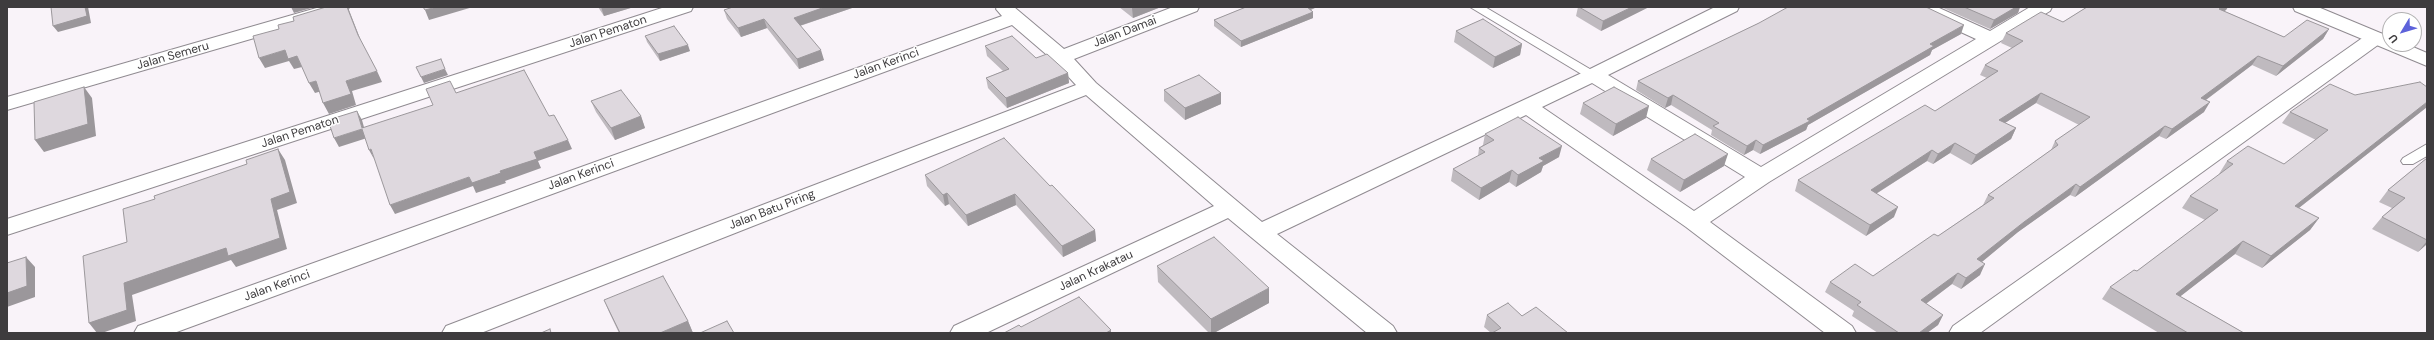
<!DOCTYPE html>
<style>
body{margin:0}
#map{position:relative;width:2434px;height:340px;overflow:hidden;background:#f9f3f9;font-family:"DM Sans",sans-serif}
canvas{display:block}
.frame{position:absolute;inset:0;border:8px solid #3e3c3e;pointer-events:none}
.north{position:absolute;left:2382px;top:12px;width:40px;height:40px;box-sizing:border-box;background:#fff;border:1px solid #b2b1b2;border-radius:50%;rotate:232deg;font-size:11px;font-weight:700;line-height:16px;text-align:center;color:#3e3c3e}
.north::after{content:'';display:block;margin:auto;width:14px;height:18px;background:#5d62da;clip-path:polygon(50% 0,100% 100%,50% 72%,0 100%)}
</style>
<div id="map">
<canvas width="2434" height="340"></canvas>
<div class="frame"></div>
<div class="north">U</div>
</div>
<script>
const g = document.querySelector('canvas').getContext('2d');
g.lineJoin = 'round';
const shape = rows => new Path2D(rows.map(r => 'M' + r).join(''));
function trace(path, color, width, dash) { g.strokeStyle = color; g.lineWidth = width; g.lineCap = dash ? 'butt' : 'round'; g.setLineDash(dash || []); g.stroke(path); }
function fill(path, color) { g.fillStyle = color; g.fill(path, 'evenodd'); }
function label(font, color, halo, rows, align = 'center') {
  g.font = font + ' "DM Sans",sans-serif'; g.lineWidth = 3; g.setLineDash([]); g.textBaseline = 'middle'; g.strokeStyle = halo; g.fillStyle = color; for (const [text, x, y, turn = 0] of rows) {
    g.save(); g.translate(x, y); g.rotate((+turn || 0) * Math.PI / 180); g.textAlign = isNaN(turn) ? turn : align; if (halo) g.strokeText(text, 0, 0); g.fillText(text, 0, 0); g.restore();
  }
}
const lane = shape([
 [1470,7,1485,7,1600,75,1598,78,1588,78,1470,7],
 [2427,144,2427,156,2413,164,2403,164,2401,161,2403,158,2427,144]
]);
const street = shape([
 [320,7,349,7,347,11,7,110,7,97,320,7],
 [665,7,693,7,691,11,7,235,7,219,665,7],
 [997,7,1014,7,1064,49,1173,7,1199,7,1197,11,1074,59,1096,83,1262,222,1586,71,1715,7,1739,7,1737,11,1608,75,1761,167,1976,39,1915,11,1913,7,1937,7,1990,31,2030,7,2052,7,2050,11,1769,182,1710,222,1852,326,1856,333,1825,333,1686,227,1526,115,1277,234,1393,326,1397,333,1367,333,1228,218,986,333,950,333,954,326,1214,206,1086,95,481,333,442,333,446,326,1076,85,1054,61,1012,25,174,333,134,333,138,326,1002,16,996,9,997,7],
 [1592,83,1745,177,1694,211,1542,107,1592,83],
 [2375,32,2382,34,2385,38,2382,42,1980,333,1949,333,1953,326,2368,34,2375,32]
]);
const secondary = shape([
 [2293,7,2318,7,2390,37,2390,44,2406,44,2427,53,2427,66,2295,11,2293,7]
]);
trace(lane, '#908b91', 2);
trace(street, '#908b91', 2);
trace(secondary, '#908b91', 2);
fill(lane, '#fff');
fill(street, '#fff');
fill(secondary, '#fff');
fill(shape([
 [598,7,634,7,604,16],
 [733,7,855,7,800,26,824,60,799,69,767,28,741,37,727,19,724,10],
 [1119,7,1161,7,1133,18],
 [1246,7,1317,7,1311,10,1313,12,1313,18,1241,47,1214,26,1214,20],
 [1578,7,1649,7,1601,31,1576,16],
 [1941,7,2020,7,2018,13,1990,29],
 [2087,7,2228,7,2226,10,2224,11,2284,37,2329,29,2323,39,2276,76,2252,65,2206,100,2204,112,2166,139,2159,136,2075,197,2070,195,2018,232,1982,262,1980,275,1961,289,1952,284,1926,304,1943,315,1938,325,1927,333,1878,333,1852,316,1854,311,1825,292,1830,282,1873,276,1938,236,1983,205,1988,195,2051,150,2055,141,2079,125,2036,103,2005,123,2016,128,2011,139,1971,165,1950,153,1933,164,1927,161,1876,194,1894,217,1866,236,1795,191,1798,180,1935,111,1987,78,1980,75,1985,65,2012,48,2001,43,2006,33,2063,22],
 [1759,23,1961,34,1932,50,1930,55,1808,125,1806,130,1760,154,1753,150,1744,155,1711,135,1712,130,1671,105,1665,108,1636,90,1638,81],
 [1456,31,1522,44,1520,55,1493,68,1454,42],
 [645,36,690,51,660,61,647,42],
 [985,46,1036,58,1068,73,1069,83,1007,108,988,88,986,78,1003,71,987,56],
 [1164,90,1221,93,1221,104,1185,120,1164,101],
 [2355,95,2427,107,2299,208,2319,218,2310,230,2262,268,2235,254,2180,296,2244,333,2159,333,2102,299,2110,287,2137,271,2205,220,2182,208,2190,196,2220,174,2219,174,2227,161,2284,164,2316,140,2282,123,2290,112],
 [591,101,641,116,645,128,615,140,596,112],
 [1583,103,1646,118,1613,136,1580,114],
 [1485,134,1559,157,1543,166,1541,172,1516,187,1509,182,1479,200,1451,181,1453,169,1478,156,1479,148,1483,145],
 [2427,158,2427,244,2418,252,2372,229,2382,217,2392,208,2379,202,2388,190],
 [1651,159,1724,166,1680,192,1647,170],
 [925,175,1050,186,1095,230,1096,241,1063,257,1016,205,968,226,949,204,945,206,927,186],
 [1157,266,1269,303,1214,333,1209,333,1158,282],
 [604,300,688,321,693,333,619,333,609,312],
 [1487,315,1522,316,1568,333,1491,333,1484,327]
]), '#bfbabf');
fill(shape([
 [85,7,88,7,91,23,58,32,53,26],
 [291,7,315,7,294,13],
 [347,7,348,7,349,10,363,46,358,35],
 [437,7,473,7,429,20,425,10],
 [601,7,634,7,604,16],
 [825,7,855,7,796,27,794,18],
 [1135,7,1161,7,1133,18,1132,8],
 [1305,7,1317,7,1305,12],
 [1632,7,1649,7,1601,31,1603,21],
 [2016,7,2020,7,2018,13,1990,29,1994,20],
 [2222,7,2228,7,2226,10,2213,19,2219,9],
 [1313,12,1313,18,1241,47,1241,41],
 [764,19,767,28,741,37,738,28],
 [1964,25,1961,34,1932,50,1930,55,1808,125,1806,130,1760,154,1763,145,1930,44],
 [2329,29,2323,39,2276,76,2283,66],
 [1522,44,1520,55,1493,68,1495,57],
 [688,45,690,51,660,61,658,54],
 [285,50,297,56,302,67,294,69,289,61,265,68,259,58],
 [821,50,824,60,799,69,797,59],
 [2258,56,2252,65,2195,108,2201,98],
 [445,69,448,75,424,83,421,77],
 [377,71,382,82,352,91,356,105,329,114,323,103,346,81],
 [1068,73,1069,83,1007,108,1006,98],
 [316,81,322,91,315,93,309,83],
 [84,87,92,98,96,136,44,152,35,140],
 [1221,93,1221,104,1185,120,1185,108],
 [2041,93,2036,103,1994,130,1999,120],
 [1673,95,1671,105,1665,108,1668,98],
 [2210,102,2204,112,2166,139,2172,129],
 [2427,102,2427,107,2286,218,2295,206],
 [1649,106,1646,118,1613,136,1616,124],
 [357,111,362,120,367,138,362,128],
 [641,116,645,128,615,140,611,128],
 [2165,126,2159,136,2075,197,2080,187],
 [2016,128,2011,139,1971,165,1976,155],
 [362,129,367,138,339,147,334,138],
 [568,140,572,149,538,161,541,168,505,181,506,183,476,193,473,186,395,214,390,205,469,177,500,171,534,152],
 [1756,140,1753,150,1744,155,1747,146],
 [1955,143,1950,153,1933,164,1938,154],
 [1562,146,1559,157,1543,166,1541,172,1516,187,1518,175,1539,158],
 [278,149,285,160,297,203,277,210,287,249,236,267,231,260,132,295,136,321,102,333,97,333,89,323,124,283,271,199],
 [371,149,374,159,369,150],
 [1932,150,1927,161,1866,200,1871,190],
 [1728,154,1724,166,1680,192,1684,180],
 [1512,170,1509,182,1479,200,1481,188],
 [2076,184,2070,195,2018,232,1972,270,1977,259,2024,222],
 [947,193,949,204,945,206,943,195],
 [1015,194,1016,205,968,226,966,215],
 [1898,207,1894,217,1866,236,1870,225],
 [2319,218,2310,230,2262,268,2271,256],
 [1095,230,1096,241,1063,257,1062,246],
 [2243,241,2235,254,2168,306,2176,294],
 [2427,241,2427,244,2418,252],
 [26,257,35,267,35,297,7,307,7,293],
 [1985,264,1980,275,1961,289,1966,278],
 [1958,273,1952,284,1916,311,1921,300],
 [1269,288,1269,303,1214,333,1211,333,1211,319],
 [1943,315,1938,325,1927,333,1919,333],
 [688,321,693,333,660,333],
 [1111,330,1111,333,1106,333]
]), '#9b979b');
const building = shape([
 [51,7,85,7,87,16,53,26,51,7],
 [326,7,347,7,358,35,377,71,346,81,351,94,323,103,316,81,309,83,297,56,288,59,285,50,259,58,253,36,279,29,278,25,294,21,293,17,326,7],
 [423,7,437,7,425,10,423,7],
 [733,7,825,7,794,18,821,50,797,59,764,19,738,28,724,10,733,7],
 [1246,7,1307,7,1313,12,1241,41,1214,20,1246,7],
 [1579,7,1632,7,1603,21,1579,7],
 [1788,7,1926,7,1964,25,1930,44,1934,46,1807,119,1810,121,1763,145,1756,140,1747,146,1713,126,1719,123,1673,95,1668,98,1638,81,1759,23,1788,7],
 [1964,7,2016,7,1994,20,1964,7],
 [2087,7,2222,7,2219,9,2284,37,2307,20,2329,29,2283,66,2258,56,2201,98,2210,102,2172,129,2165,126,2080,187,2076,184,2024,222,1977,259,1985,264,1966,278,1958,273,1921,300,1943,315,1919,333,1899,333,1857,305,1861,302,1830,282,1855,264,1873,276,1934,234,1938,236,1994,198,1988,195,2058,145,2055,141,2090,117,2041,93,1999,120,2016,128,1976,155,1955,143,1938,154,1932,150,1871,190,1898,207,1870,225,1798,180,1925,105,1935,111,1998,71,1985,65,2023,41,2006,33,2041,12,2063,22,2087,7],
 [1483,19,1522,44,1495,57,1456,31,1483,19],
 [674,26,688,45,658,54,645,36,674,26],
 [1012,36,1036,58,1047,54,1068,73,1006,98,986,78,1009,69,985,46,1012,36],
 [441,59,445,69,421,77,416,67,441,59],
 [524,70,549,116,554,115,568,140,534,152,537,159,500,171,501,173,472,183,469,177,390,205,371,149,369,150,362,129,334,138,328,120,357,111,362,128,433,105,426,89,450,81,456,93,524,70],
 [1199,75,1221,93,1185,108,1164,90,1199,75],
 [2420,82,2427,87,2427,102,2295,206,2319,218,2271,256,2243,241,2176,294,2244,333,2188,333,2110,287,2134,270,2137,271,2218,210,2190,196,2233,164,2227,161,2248,146,2284,164,2328,130,2290,112,2330,84,2355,95,2420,82],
 [84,87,88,124,35,140,34,102,84,87],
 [1614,87,1649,106,1616,124,1583,103,1614,87],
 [621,90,641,116,611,128,591,101,621,90],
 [1518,117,1562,146,1539,158,1544,161,1518,175,1512,170,1481,188,1453,169,1485,152,1479,148,1494,140,1485,134,1518,117],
 [1695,134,1728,154,1684,180,1651,159,1695,134],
 [1004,138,1050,186,1052,185,1095,230,1062,246,1015,194,966,215,947,193,943,195,925,175,1004,138],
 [278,149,290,192,271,199,280,238,228,256,226,248,124,283,127,310,89,323,83,256,127,242,123,209,155,199,154,196,247,164,246,160,278,149],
 [2427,158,2427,240,2382,217,2405,198,2388,190,2427,158],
 [1214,237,1269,288,1211,319,1157,266,1214,237],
 [26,257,27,286,7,293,7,263,26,257],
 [663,276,688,321,660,333,620,333,604,300,663,276],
 [1079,297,1111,330,1106,333,1004,333,1019,325,1021,327,1079,297],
 [1508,303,1522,316,1536,307,1568,333,1492,333,1501,328,1487,315,1508,303],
 [727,321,734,333,700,333,727,321],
 [550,329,551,333,541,333,550,329]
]);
fill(building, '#ded8de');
trace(building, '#9b979b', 1);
label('12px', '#3e3c3e', '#fff', [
 ["Jalan Pematon",608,32,-18],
 ["Jalan Damai",1125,32,-21],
 ["Jalan Semeru",173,56,-16],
 ["Jalan Kerinci",886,64,-20],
 ["Jalan Pematon",300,132,-18],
 ["Jalan Kerinci",581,175,-20],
 ["Jalan Batu Piring",772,210,-21],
 ["Jalan Krakatau",1096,271,-25],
 ["Jalan Kerinci",277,286,-20]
]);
</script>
